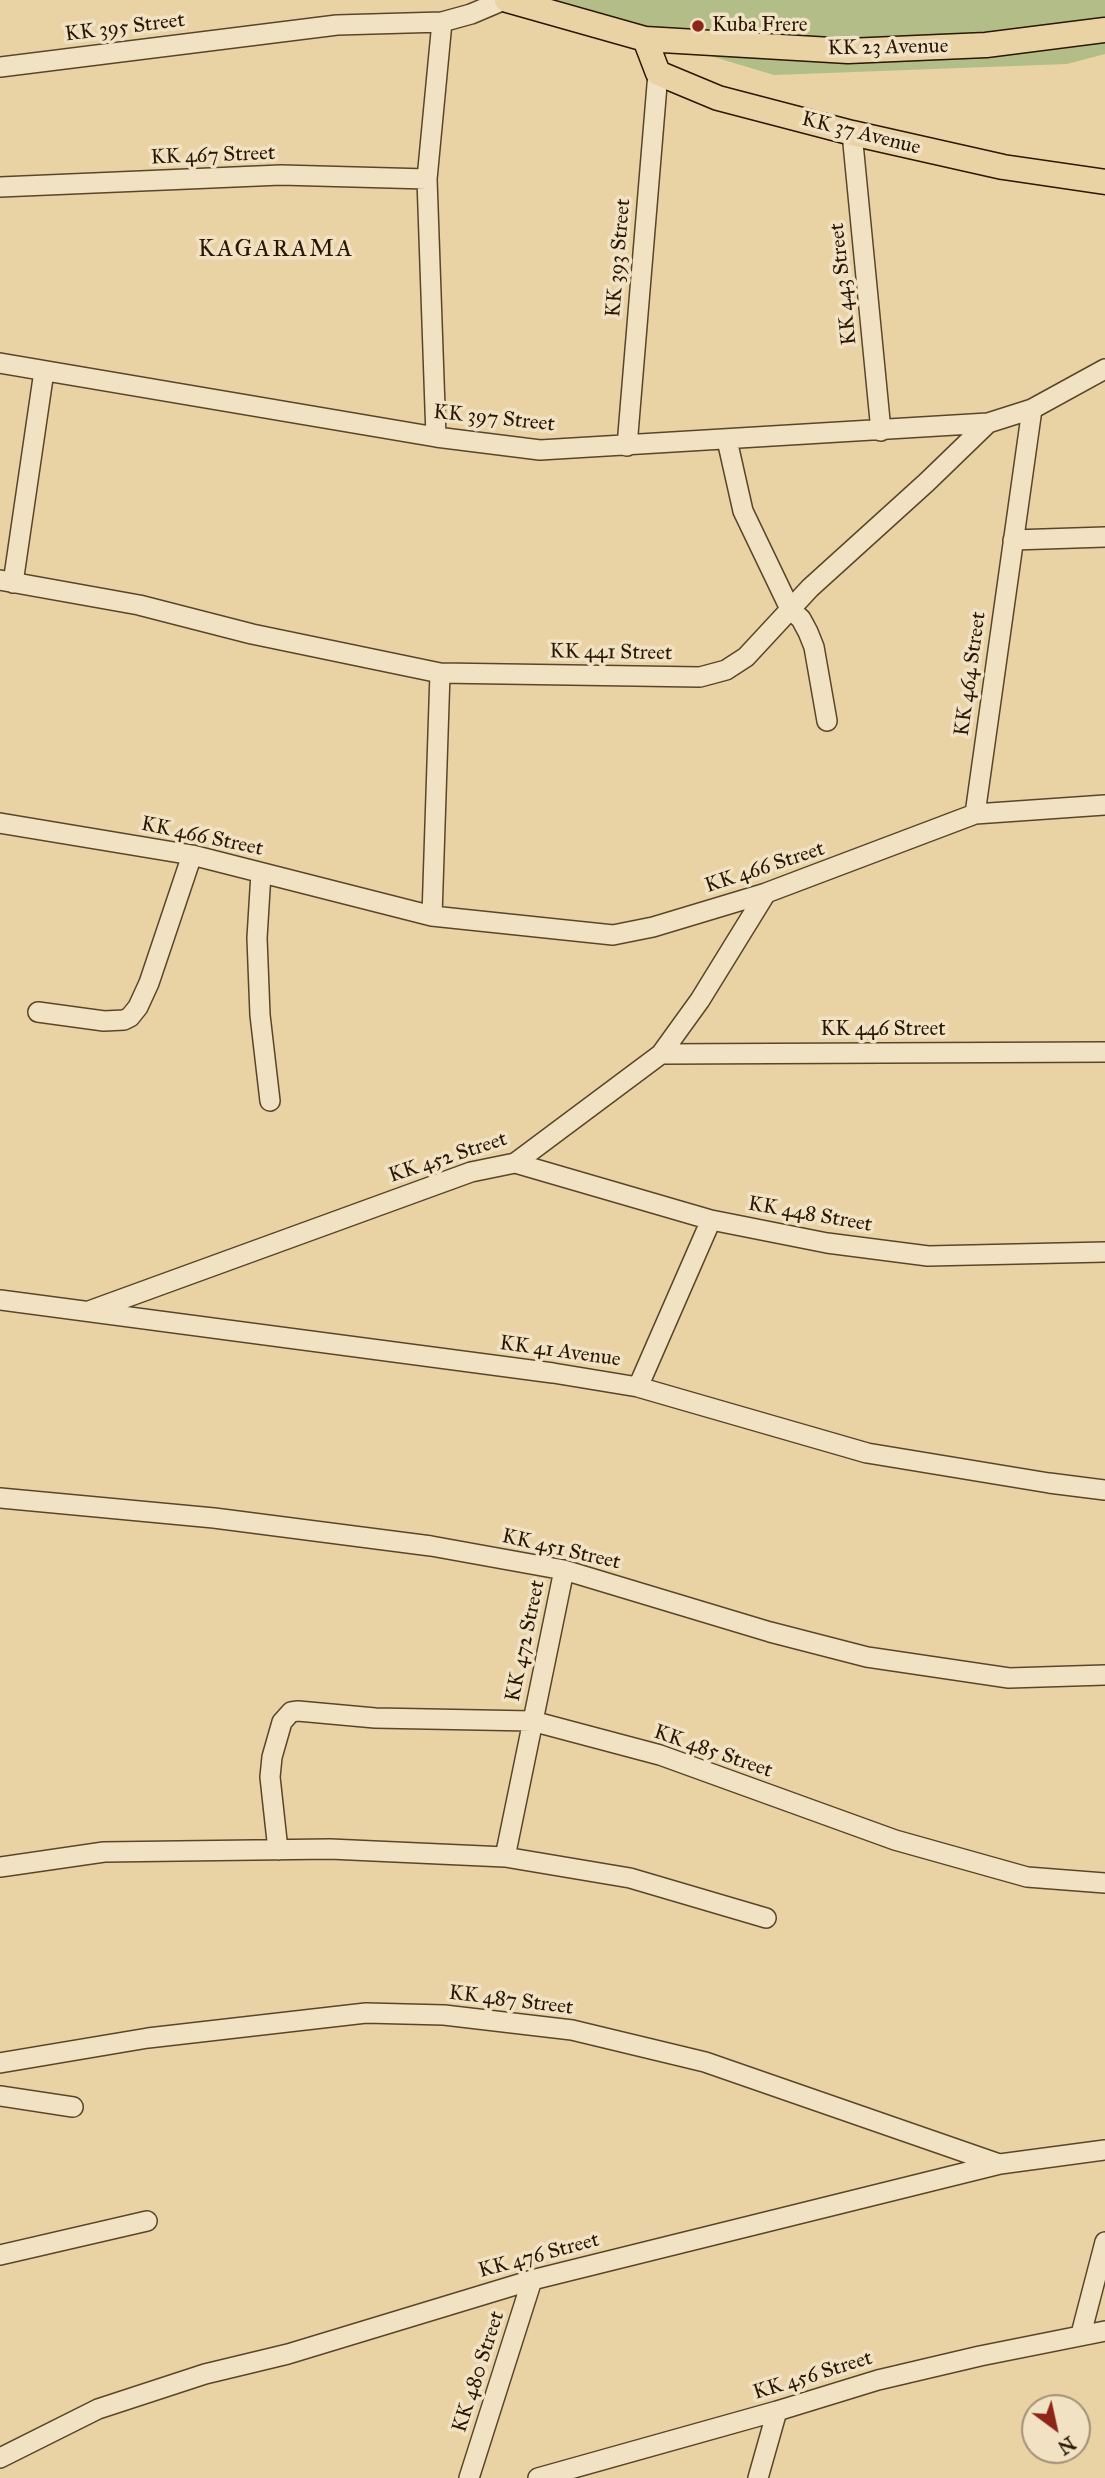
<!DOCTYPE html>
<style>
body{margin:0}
#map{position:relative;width:1105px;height:2478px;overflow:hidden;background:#e9d2a4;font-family:"IM FELL Great Primer",serif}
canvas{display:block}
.north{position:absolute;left:1021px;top:2394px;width:70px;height:70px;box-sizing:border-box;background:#f1e2c4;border:2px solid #a19176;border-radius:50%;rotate:147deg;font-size:19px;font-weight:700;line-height:28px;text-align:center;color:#291700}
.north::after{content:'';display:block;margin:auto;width:24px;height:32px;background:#8f2418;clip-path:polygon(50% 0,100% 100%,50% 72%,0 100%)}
</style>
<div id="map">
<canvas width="1105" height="2478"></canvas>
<div class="north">N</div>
</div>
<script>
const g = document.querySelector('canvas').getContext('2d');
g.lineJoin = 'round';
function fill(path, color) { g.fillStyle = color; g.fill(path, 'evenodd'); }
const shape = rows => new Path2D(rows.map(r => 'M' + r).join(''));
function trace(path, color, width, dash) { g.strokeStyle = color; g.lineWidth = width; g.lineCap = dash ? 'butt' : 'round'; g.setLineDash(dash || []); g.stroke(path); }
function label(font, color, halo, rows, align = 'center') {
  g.font = font + ' "IM FELL Great Primer",serif'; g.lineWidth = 7; g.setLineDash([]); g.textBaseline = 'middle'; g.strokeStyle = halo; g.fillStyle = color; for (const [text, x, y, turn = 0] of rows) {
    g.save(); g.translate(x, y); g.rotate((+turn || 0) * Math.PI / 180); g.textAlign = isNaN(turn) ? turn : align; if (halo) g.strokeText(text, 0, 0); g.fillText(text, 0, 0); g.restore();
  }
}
fill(shape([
 [524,0,1105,0,1105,54,1067,64,774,75]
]), '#b3bd88');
const minor = shape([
 [0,67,337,25,442,22,471,14,504,0],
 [852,133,881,431],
 [0,187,281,175,427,179],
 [0,363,436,437,540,450,988,423],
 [436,437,427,179,442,22],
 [727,440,743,511,790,609,801,619,808,632,814,647,827,721],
 [627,446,658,73],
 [1013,540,1105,537],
 [0,580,139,605,252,634,440,673,700,677,726,670,746,657,810,588,927,482,988,423,1032,409,1105,369],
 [13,583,44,371],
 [975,814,1032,409],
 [0,823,192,855,432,916,613,935,653,927,766,893,975,814,1105,805],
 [261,873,257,938,260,1015,270,1101],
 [432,916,440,673],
 [38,1012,104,1021,124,1020,130,1017,138,1007,149,983,192,855],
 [661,1054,1105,1052],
 [515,1163,711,1220,827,1243,928,1256,1105,1252],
 [0,1300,553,1373,638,1387,867,1453,1049,1483,1105,1490],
 [89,1311,471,1172,515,1163,661,1054,700,1000,766,893],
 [638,1387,711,1220],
 [0,1498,214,1518,431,1546,564,1570,770,1632,867,1657,1009,1678,1105,1675],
 [278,1850,270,1777,272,1757,282,1722,291,1712,298,1711,375,1718,532,1721,660,1755,895,1840,1027,1877,1105,1883],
 [505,1857,564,1570],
 [0,1867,104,1852,330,1849,505,1857,630,1878,766,1918],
 [0,2063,148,2038,366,2013,444,2015,572,2030,705,2062,999,2164],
 [0,2096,73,2107],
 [0,2255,147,2221],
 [1081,2334,1105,2242],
 [0,2458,98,2409,205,2374,288,2354,532,2280,1000,2164,1105,2150],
 [469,2478,532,2280],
 [538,2478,777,2411,878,2380,980,2356,1105,2331],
 [758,2478,777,2411]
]);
const major = shape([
 [507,0,645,39,848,51,986,45,1105,30],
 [645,39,658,73,718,98,852,133,1003,167,1105,182]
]);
trace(minor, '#594629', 22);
trace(major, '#291700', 27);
trace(minor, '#f1e2c4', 19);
trace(major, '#e9d2a4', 24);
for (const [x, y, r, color] of [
 [698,26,7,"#8f2418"]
]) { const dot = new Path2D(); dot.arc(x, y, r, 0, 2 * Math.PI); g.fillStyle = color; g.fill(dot); trace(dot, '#f1e2c4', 2.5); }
label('21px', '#291700', '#f1e2c4', [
 ["Kuba Frere",712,26]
], 'left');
label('21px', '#291700', '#f1e2c4', [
 ["KK 395 Street",125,28,-7],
 ["KK 23 Avenue",888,48,-1],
 ["KK 37 Avenue",861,134,14],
 ["KK 467 Street",213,156,-2],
 ["KK 393 Street",619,258,-85],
 ["KK 443 Street",844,284,-96],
 ["KK 397 Street",494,419,6],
 ["KK 441 Street",611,653,1],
 ["KK 464 Street",971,674,-82],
 ["KK 466 Street",202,837,12],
 ["KK 466 Street",765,868,-18],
 ["KK 446 Street",883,1030],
 ["KK 452 Street",448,1158,-18],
 ["KK 448 Street",810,1215,10],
 ["KK 41 Avenue",560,1352,8],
 ["KK 451 Street",561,1550,13],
 ["KK 472 Street",526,1641,-78],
 ["KK 485 Street",713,1752,19],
 ["KK 487 Street",511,2001,7],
 ["KK 476 Street",539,2256,-15],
 ["KK 480 Street",479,2372,-72],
 ["KK 456 Street",813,2376,-17]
]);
g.letterSpacing = '2px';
label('24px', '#291700', '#f1e2c4', [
 ["KAGARAMA",276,250]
]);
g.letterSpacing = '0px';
</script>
